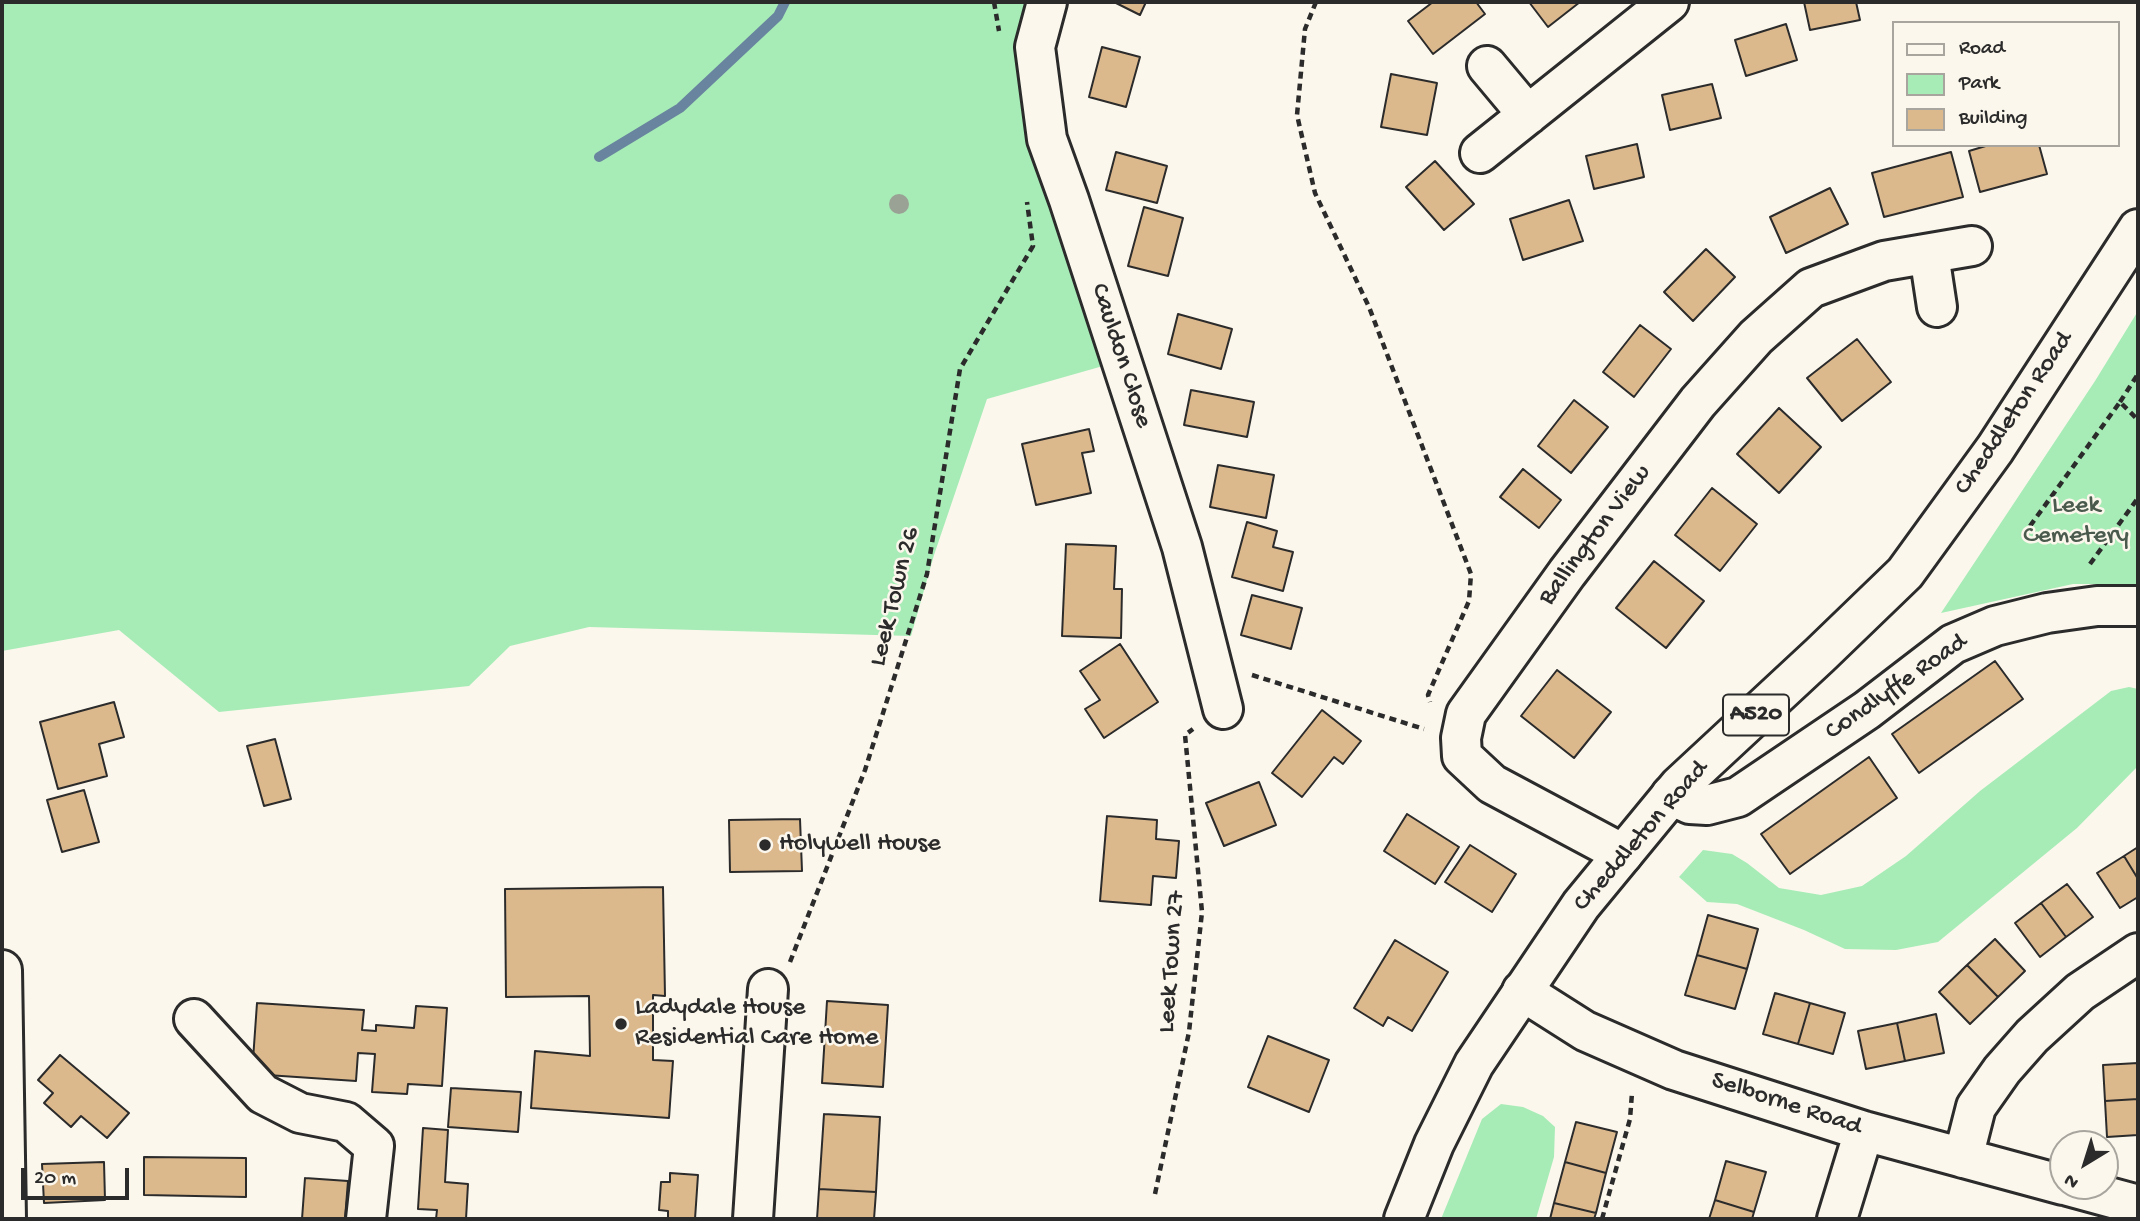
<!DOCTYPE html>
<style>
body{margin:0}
#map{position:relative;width:2140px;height:1221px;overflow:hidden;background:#fbf7ec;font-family:"Gochi Hand",sans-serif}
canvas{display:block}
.frame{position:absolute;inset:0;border:4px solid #2b2b2b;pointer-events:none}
.legend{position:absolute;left:1892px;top:21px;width:228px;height:126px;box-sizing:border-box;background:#fbf7ec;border:2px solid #a8a59f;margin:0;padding:9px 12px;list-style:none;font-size:21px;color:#2b2b2b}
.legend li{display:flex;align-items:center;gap:14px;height:35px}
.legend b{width:35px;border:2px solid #a8a59f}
.north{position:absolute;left:2049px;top:1130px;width:70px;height:70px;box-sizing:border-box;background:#fbf7ec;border:2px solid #a8a59f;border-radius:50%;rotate:218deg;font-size:19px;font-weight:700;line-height:28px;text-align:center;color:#2b2b2b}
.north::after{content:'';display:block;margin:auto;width:24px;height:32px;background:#2b2b2b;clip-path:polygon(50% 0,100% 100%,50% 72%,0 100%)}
.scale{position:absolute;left:21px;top:1168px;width:108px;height:32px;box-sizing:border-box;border:4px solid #2b2b2b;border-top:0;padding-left:9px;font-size:21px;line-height:24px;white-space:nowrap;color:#2b2b2b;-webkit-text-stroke:5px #fbf7ec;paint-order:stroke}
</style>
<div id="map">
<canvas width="2140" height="1221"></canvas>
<div class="frame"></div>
<ul class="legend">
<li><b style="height:9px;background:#fbf7ec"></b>Road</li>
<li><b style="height:19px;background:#a7ecb7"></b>Park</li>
<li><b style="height:19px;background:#dcb88d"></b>Building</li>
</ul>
<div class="north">N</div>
<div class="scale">20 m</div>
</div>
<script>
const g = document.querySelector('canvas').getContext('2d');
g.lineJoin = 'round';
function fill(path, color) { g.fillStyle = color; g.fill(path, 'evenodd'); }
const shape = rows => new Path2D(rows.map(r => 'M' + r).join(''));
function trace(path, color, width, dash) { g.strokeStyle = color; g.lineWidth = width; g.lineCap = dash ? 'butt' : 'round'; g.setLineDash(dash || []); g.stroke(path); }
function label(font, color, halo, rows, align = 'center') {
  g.font = font + ' "Gochi Hand",sans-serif'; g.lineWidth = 5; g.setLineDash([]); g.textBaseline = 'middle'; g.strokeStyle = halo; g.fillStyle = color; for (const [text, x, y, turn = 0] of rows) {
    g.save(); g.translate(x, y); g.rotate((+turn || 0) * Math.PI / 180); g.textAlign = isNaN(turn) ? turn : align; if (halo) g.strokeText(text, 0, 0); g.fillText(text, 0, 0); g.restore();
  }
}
fill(shape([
 [2,2,1028,2,1014,51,1034,160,1103,366,987,399,934,555,911,636,589,627,510,646,469,686,219,712,119,630,2,651],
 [2138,311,2138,584,2073,584,1941,613,2095,381],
 [2129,687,2138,689,2138,766,2077,828,1938,942,1896,950,1845,949,1804,930,1737,904,1707,902,1679,877,1703,850,1732,854,1747,863,1779,888,1821,895,1862,886,1906,856,1980,791,2111,691],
 [1501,1104,1523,1107,1543,1116,1555,1127,1554,1157,1536,1219,1441,1219,1482,1119]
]), '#a7ecb7');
trace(shape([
 [599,157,680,108,778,16,785,2]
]), '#68849e', 10);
const building = shape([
 [1114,2,1146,2,1140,15,1114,2],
 [1433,2,1476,2,1485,14,1433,54,1408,21,1433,2],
 [1529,2,1580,2,1548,27,1529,2],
 [1804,2,1856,2,1860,20,1810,30,1804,2],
 [1786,24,1797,60,1746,76,1735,40,1786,24],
 [1102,47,1140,57,1126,107,1089,97,1102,47],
 [1391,74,1437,83,1427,135,1381,127,1391,74],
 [1712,84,1721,118,1670,130,1662,95,1712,84],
 [1637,144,1644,177,1594,189,1586,156,1637,144],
 [1989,145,2039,145,2047,174,1980,192,1969,151,1989,145],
 [1116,152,1167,166,1157,203,1106,190,1116,152],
 [1951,152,1963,197,1884,217,1872,173,1951,152],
 [1435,161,1474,204,1444,230,1406,187,1435,161],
 [1830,188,1848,224,1786,253,1770,217,1830,188],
 [1569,200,1583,241,1523,260,1510,219,1569,200],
 [1144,207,1183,218,1168,276,1128,266,1144,207],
 [1706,249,1735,277,1693,321,1664,292,1706,249],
 [1178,314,1232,329,1221,369,1168,354,1178,314],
 [1640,325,1671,349,1634,397,1603,372,1640,325],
 [1857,339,1891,382,1842,421,1807,378,1857,339],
 [1191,390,1254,402,1247,437,1184,425,1191,390],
 [1574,400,1608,427,1571,473,1538,446,1574,400],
 [1779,408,1821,447,1779,493,1737,454,1779,408],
 [1089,429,1094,451,1082,453,1091,493,1036,505,1022,444,1089,429],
 [1218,465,1274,475,1266,518,1210,507,1218,465],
 [1523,469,1561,500,1539,528,1500,497,1523,469],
 [1712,488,1757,524,1720,571,1675,535,1712,488],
 [1247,522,1277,531,1273,547,1293,552,1283,591,1232,577,1247,522],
 [1066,544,1116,546,1114,589,1122,589,1121,638,1062,636,1066,544],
 [1654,561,1704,601,1666,648,1616,608,1654,561],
 [1252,595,1302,608,1291,649,1241,635,1252,595],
 [1120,644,1158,702,1104,738,1085,709,1100,700,1080,671,1120,644],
 [1995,661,2023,699,1919,773,1892,734,1995,661],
 [1557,670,1611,712,1574,758,1521,716,1557,670],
 [114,702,124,737,99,744,107,776,58,789,40,722,114,702],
 [1322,710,1361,741,1343,764,1334,757,1302,797,1272,773,1322,710],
 [275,739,291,799,264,806,247,746,275,739],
 [1869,757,1897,798,1790,874,1761,834,1869,757],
 [1259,782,1276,825,1224,846,1206,803,1259,782],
 [84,790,99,842,62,852,47,800,84,790],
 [1407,814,1459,847,1435,884,1384,851,1407,814],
 [1107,816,1157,820,1156,839,1179,841,1176,878,1153,876,1151,905,1100,901,1107,816],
 [800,819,802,871,730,872,729,820,800,819],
 [1470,845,1516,874,1492,912,1445,882,1470,845],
 [2138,847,2138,879,2124,856,2138,847],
 [2124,856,2138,879,2138,897,2120,908,2097,873,2124,856],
 [2067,884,2093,917,2066,937,2041,903,2067,884],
 [663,887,665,996,653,995,653,1060,673,1061,669,1118,531,1108,535,1051,590,1056,589,996,506,997,505,889,663,887],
 [2041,903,2066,937,2040,957,2015,923,2041,903],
 [1708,915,1758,929,1747,969,1697,955,1708,915],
 [1995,939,2025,971,1998,997,1967,965,1995,939],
 [1395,940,1448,972,1412,1031,1388,1017,1383,1026,1354,1008,1395,940],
 [1697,955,1747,969,1735,1009,1685,995,1697,955],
 [1967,965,1998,997,1970,1024,1939,992,1967,965],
 [1775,993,1810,1003,1798,1044,1763,1034,1775,993],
 [827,1001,888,1005,883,1087,822,1083,827,1001],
 [257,1003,364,1010,362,1030,376,1031,376,1025,414,1028,416,1006,447,1008,442,1086,408,1084,407,1094,372,1092,375,1054,358,1053,356,1081,252,1074,257,1003],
 [1810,1003,1845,1013,1833,1054,1798,1044,1810,1003],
 [1936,1014,1944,1053,1905,1061,1897,1023,1936,1014],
 [1897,1023,1905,1061,1866,1069,1858,1031,1897,1023],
 [1268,1036,1329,1060,1309,1112,1248,1087,1268,1036],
 [60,1055,129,1113,107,1138,81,1116,71,1127,44,1103,53,1093,38,1080,60,1055],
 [2138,1063,2138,1099,2105,1101,2103,1065,2138,1063],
 [451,1088,521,1092,518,1132,448,1127,451,1088],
 [2138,1099,2138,1135,2107,1137,2105,1101,2138,1099],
 [824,1114,880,1117,876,1192,819,1189,824,1114],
 [1576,1122,1617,1132,1606,1173,1565,1162,1576,1122],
 [423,1128,448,1130,445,1182,468,1184,466,1219,436,1219,437,1210,418,1209,423,1128],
 [144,1157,246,1158,246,1197,144,1195,144,1157],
 [1726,1161,1766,1172,1754,1212,1715,1200,1726,1161],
 [104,1162,105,1200,44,1203,42,1164,104,1162],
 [1565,1162,1606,1173,1596,1213,1554,1203,1565,1162],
 [670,1173,698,1175,695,1219,668,1219,668,1211,659,1210,661,1182,670,1182,670,1173],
 [305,1178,348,1181,345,1219,302,1219,305,1178],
 [819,1189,876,1192,874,1219,817,1219,819,1189],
 [1715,1200,1754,1212,1752,1219,1709,1219,1715,1200],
 [1554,1203,1596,1213,1594,1219,1550,1219,1554,1203]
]);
fill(building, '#dcb88d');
trace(building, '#2b2b2b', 2);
const minor = shape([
 [1047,2,1035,47,1047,139,1069,200,1182,547,1223,709],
 [1487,66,1528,115],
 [1480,153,1669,2],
 [1929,254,1937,307],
 [1671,795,1690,804,1707,805,1738,797,1867,710,1953,644,1995,626,2047,613,2097,606,2138,606],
 [1623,854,1492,784,1462,756,1461,738,1466,714,1567,573,1698,402,1756,337,1811,288,1884,261,1972,246],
 [2,970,6,1219],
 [1522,991,1585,1031,1674,1070,1864,1131,2063,1185],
 [194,1019,263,1094,300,1113,346,1122,374,1146,366,1219],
 [1963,1158,1976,1107,2002,1070,2032,1036,2080,992,2138,953],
 [2068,1186,2138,1205],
 [753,1219,768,989],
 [1837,1219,1864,1131]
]);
const highway = shape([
 [1404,1219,1434,1144,1474,1064,1581,905,1679,786,1820,655,1905,573,1995,449,2138,229]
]);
trace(minor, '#2b2b2b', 44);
trace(highway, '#2b2b2b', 44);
trace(shape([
 [994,2,999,31],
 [1316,2,1305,29,1297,115,1315,193,1369,307,1471,574,1469,601,1428,695,1430,702],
 [2120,402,2138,374],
 [2030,526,2120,402,2138,420],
 [2090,564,2138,498],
 [1252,675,1424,729],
 [790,962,865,770,927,574,960,369,1033,246,1027,202],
 [1155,1194,1189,1032,1202,912,1185,735,1193,729],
 [1602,1219,1630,1119,1632,1093]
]), '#2b2b2b', 4.5, [7, 5]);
trace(minor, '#fbf7ec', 38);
trace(highway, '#fbf7ec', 38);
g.fillStyle = '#9aa195';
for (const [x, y] of [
 [899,204]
]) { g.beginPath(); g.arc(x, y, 10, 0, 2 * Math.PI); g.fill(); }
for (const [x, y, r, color] of [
 [765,845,7,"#2b2b2b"],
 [621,1024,7,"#2b2b2b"]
]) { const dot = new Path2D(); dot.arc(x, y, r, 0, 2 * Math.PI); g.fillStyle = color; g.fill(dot); trace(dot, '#fbf7ec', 2.5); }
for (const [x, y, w] of [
 [1756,715,66]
]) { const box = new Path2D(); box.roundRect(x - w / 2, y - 20.5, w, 41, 5); g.fillStyle = '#fbf7ec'; g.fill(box); trace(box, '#2b2b2b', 2); }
label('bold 24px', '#2b2b2b', null, [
 ["A520",1756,715]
]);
label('26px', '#2b2b2b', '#fbf7ec', [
 ["Cauldon Close",1120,356,72],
 ["Cheddleton Road",2015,414,-56],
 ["Ballington View",1596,536,-53],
 ["Leek Town 26",896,597,-76],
 ["Condlyffe Road",1897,688,-35],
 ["Cheddleton Road",1642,837,-49],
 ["Leek Town 27",1173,962,-86],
 ["Selborne Road",1786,1105,18]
]);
label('26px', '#4a5b4e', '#fbf7ec', [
 ["Leek",2076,507],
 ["Cemetery",2076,537]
]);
label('26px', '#2b2b2b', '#fbf7ec', [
 ["Holywell House",779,845],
 ["Ladydale House",635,1009],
 ["Residential Care Home",635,1039]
], 'left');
</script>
